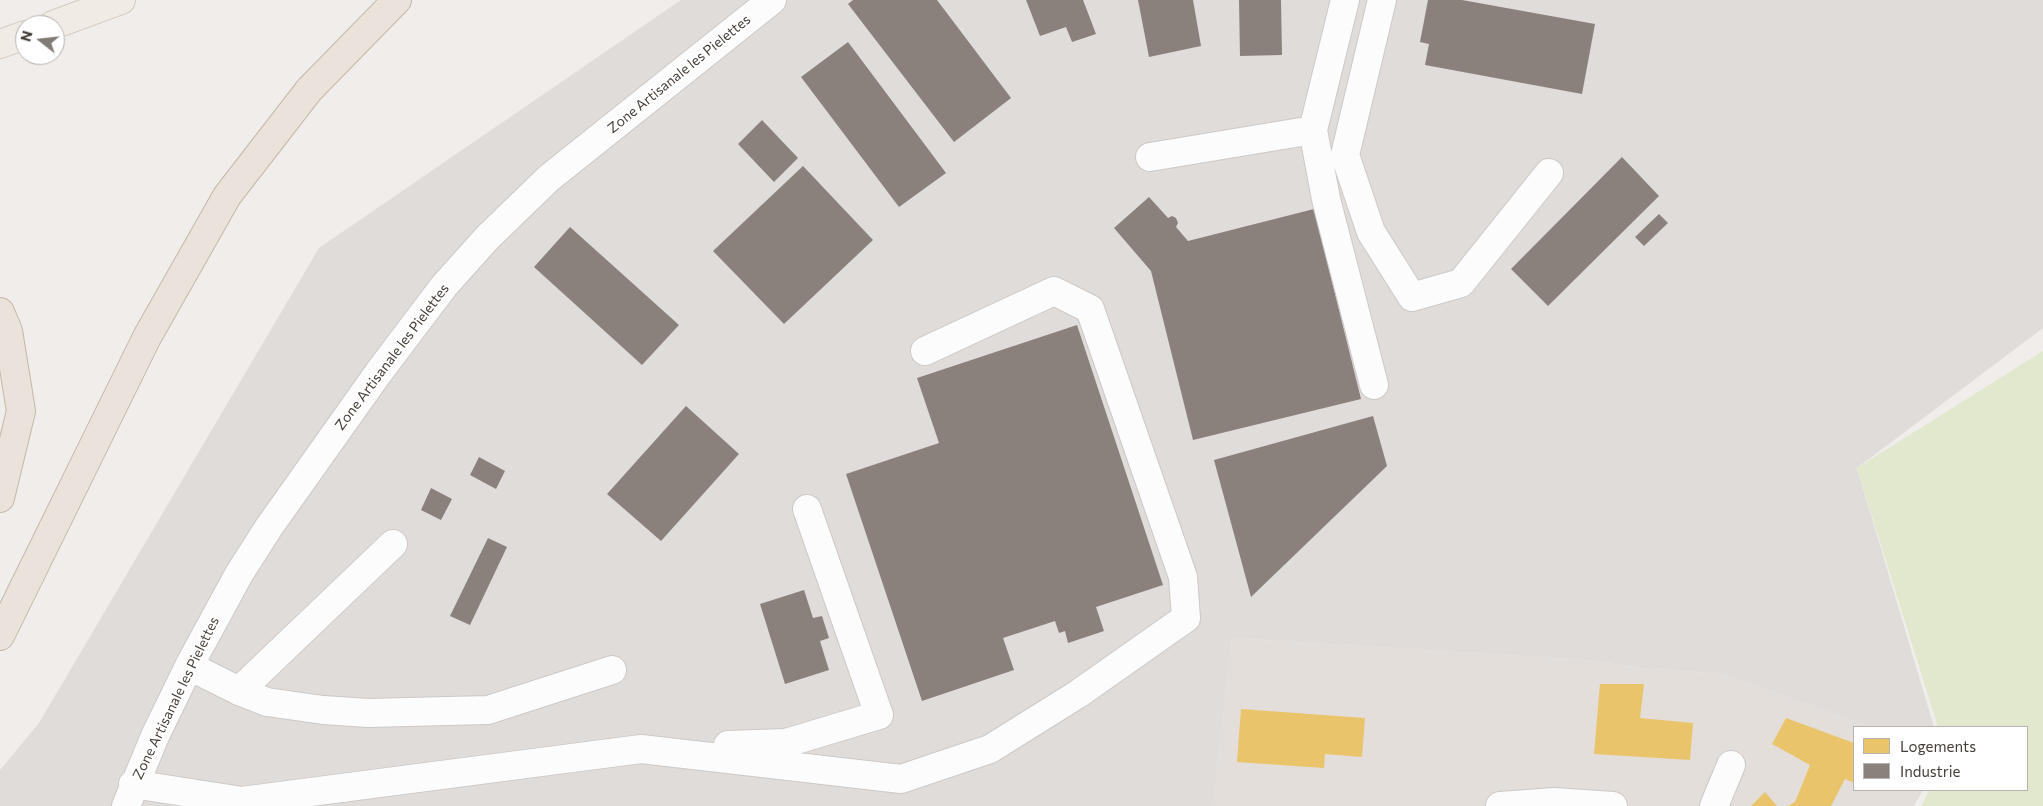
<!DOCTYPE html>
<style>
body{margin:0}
#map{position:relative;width:2043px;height:806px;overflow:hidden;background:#f0edea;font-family:Commissioner,sans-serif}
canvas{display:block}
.legend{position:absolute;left:1853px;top:726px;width:175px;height:65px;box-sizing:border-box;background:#fff;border:1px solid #b5b2af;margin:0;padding:6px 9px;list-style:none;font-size:15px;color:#453e37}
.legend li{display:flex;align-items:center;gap:10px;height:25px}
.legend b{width:25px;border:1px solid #b5b2af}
.north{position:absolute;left:15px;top:15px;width:50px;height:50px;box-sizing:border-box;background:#fff;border:1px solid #b5b2af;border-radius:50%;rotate:286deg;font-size:14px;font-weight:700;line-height:20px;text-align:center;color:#453e37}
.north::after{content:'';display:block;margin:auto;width:18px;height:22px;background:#817b76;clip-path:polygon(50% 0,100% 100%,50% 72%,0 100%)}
</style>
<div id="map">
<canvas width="2043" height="806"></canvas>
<ul class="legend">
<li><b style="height:14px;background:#e9c46a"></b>Logements</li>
<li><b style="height:14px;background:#8a817c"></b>Industrie</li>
</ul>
<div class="north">N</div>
</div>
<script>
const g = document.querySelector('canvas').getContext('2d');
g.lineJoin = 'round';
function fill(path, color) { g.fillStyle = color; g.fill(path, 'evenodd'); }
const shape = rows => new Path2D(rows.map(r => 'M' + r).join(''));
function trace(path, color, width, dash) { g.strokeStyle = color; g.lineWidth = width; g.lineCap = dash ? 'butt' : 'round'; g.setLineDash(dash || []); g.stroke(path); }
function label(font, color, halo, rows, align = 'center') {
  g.font = font + ' Commissioner,sans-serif'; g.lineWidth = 5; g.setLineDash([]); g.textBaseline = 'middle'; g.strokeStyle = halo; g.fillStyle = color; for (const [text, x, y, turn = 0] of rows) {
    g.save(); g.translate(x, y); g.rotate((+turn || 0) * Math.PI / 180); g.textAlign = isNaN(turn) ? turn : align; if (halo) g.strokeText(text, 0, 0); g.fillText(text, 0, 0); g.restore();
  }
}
fill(shape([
 [1232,638,1585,660,1642,668,1723,674,1870,727,1854,727,1854,790,1923,790,1914,806,1213,806]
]), '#e3ded9');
fill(shape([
 [681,0,2043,0,2043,328,1857,468,1934,727,1870,727,1723,674,1642,668,1585,660,1232,638,1213,806,0,806,0,770,39,723,319,248]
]), '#e0dcd9');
fill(shape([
 [2043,351,2043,806,1921,806,1930,790,2027,790,2027,727,1938,727,1857,468]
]), '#e1e8cd');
fill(shape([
 [1600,684,1644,684,1640,718,1693,723,1690,760,1594,754],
 [1241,709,1365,718,1362,757,1325,754,1324,768,1237,762],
 [1786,718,1854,743,1854,783,1845,779,1831,806,1788,806,1795,802,1810,765,1772,744],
 [1765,792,1777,806,1751,806]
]), '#e9c46a');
fill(shape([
 [853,0,937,0,1011,98,954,142,848,4],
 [1026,0,1083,0,1096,34,1072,42,1066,27,1040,36],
 [1138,0,1193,0,1201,46,1149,57],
 [1239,0,1281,0,1282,55,1240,56],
 [1428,0,1462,0,1595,24,1582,94,1425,65,1429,44,1420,42],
 [848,42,946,173,899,207,801,77],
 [762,120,798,158,774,182,738,144],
 [1622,157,1659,196,1548,306,1511,269],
 [803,166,873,240,784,324,713,251],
 [1149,197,1168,218,1172,216,1176,218,1178,223,1176,227,1188,241,1314,209,1361,399,1193,440,1151,271,1114,228],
 [1659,214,1668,223,1644,246,1635,237],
 [570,227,679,325,642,365,534,267],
 [1077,325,1163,585,1096,607,1104,631,1068,643,1065,631,1059,633,1055,621,1003,638,1014,670,922,701,846,474,939,443,917,378],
 [686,406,739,454,661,541,607,494],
 [1373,416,1387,466,1251,597,1214,460],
 [479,457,505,471,496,489,470,475],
 [431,488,452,499,441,520,421,510],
 [488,538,507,547,470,625,450,616],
 [804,590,813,618,822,616,829,638,820,641,829,670,785,684,760,604]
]), '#8a817c');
const minor = shape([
 [1382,0,1345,155,1371,232,1412,297,1461,283,1549,173],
 [1313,130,1326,199,1374,385],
 [1150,157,1313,130,1345,0],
 [189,666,239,691,267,702,323,710,368,713,488,710,612,670],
 [239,691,393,544],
 [728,745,786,743,879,715,807,509],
 [133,784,242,801,641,749,901,779,990,749,1078,694,1186,618,1183,577,1090,309,1054,291,925,351],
 [126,806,155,736,189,666,239,574,269,527,379,372,444,286,487,238,549,178,772,0],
 [1500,806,1554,802,1613,806],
 [1714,806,1731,765]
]);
const major = shape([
 [53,25,121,0],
 [0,44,25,35]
]);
const highway = shape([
 [0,312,8,331,21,411,0,498],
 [0,636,147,337,227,196,309,90,397,0]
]);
trace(minor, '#ccc9c7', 30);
trace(major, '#d0c6ba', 30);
trace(highway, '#c5b7a8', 30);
trace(minor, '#fdfcfc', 28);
trace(major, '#f0ebe5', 28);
trace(highway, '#eae3db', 28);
label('14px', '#453e37', '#fff', [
 ["Zone Artisanale les Pielettes",679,74,-39],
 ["Zone Artisanale les Pielettes",392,357,-53],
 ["Zone Artisanale les Pielettes",176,698,-64]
]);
</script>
